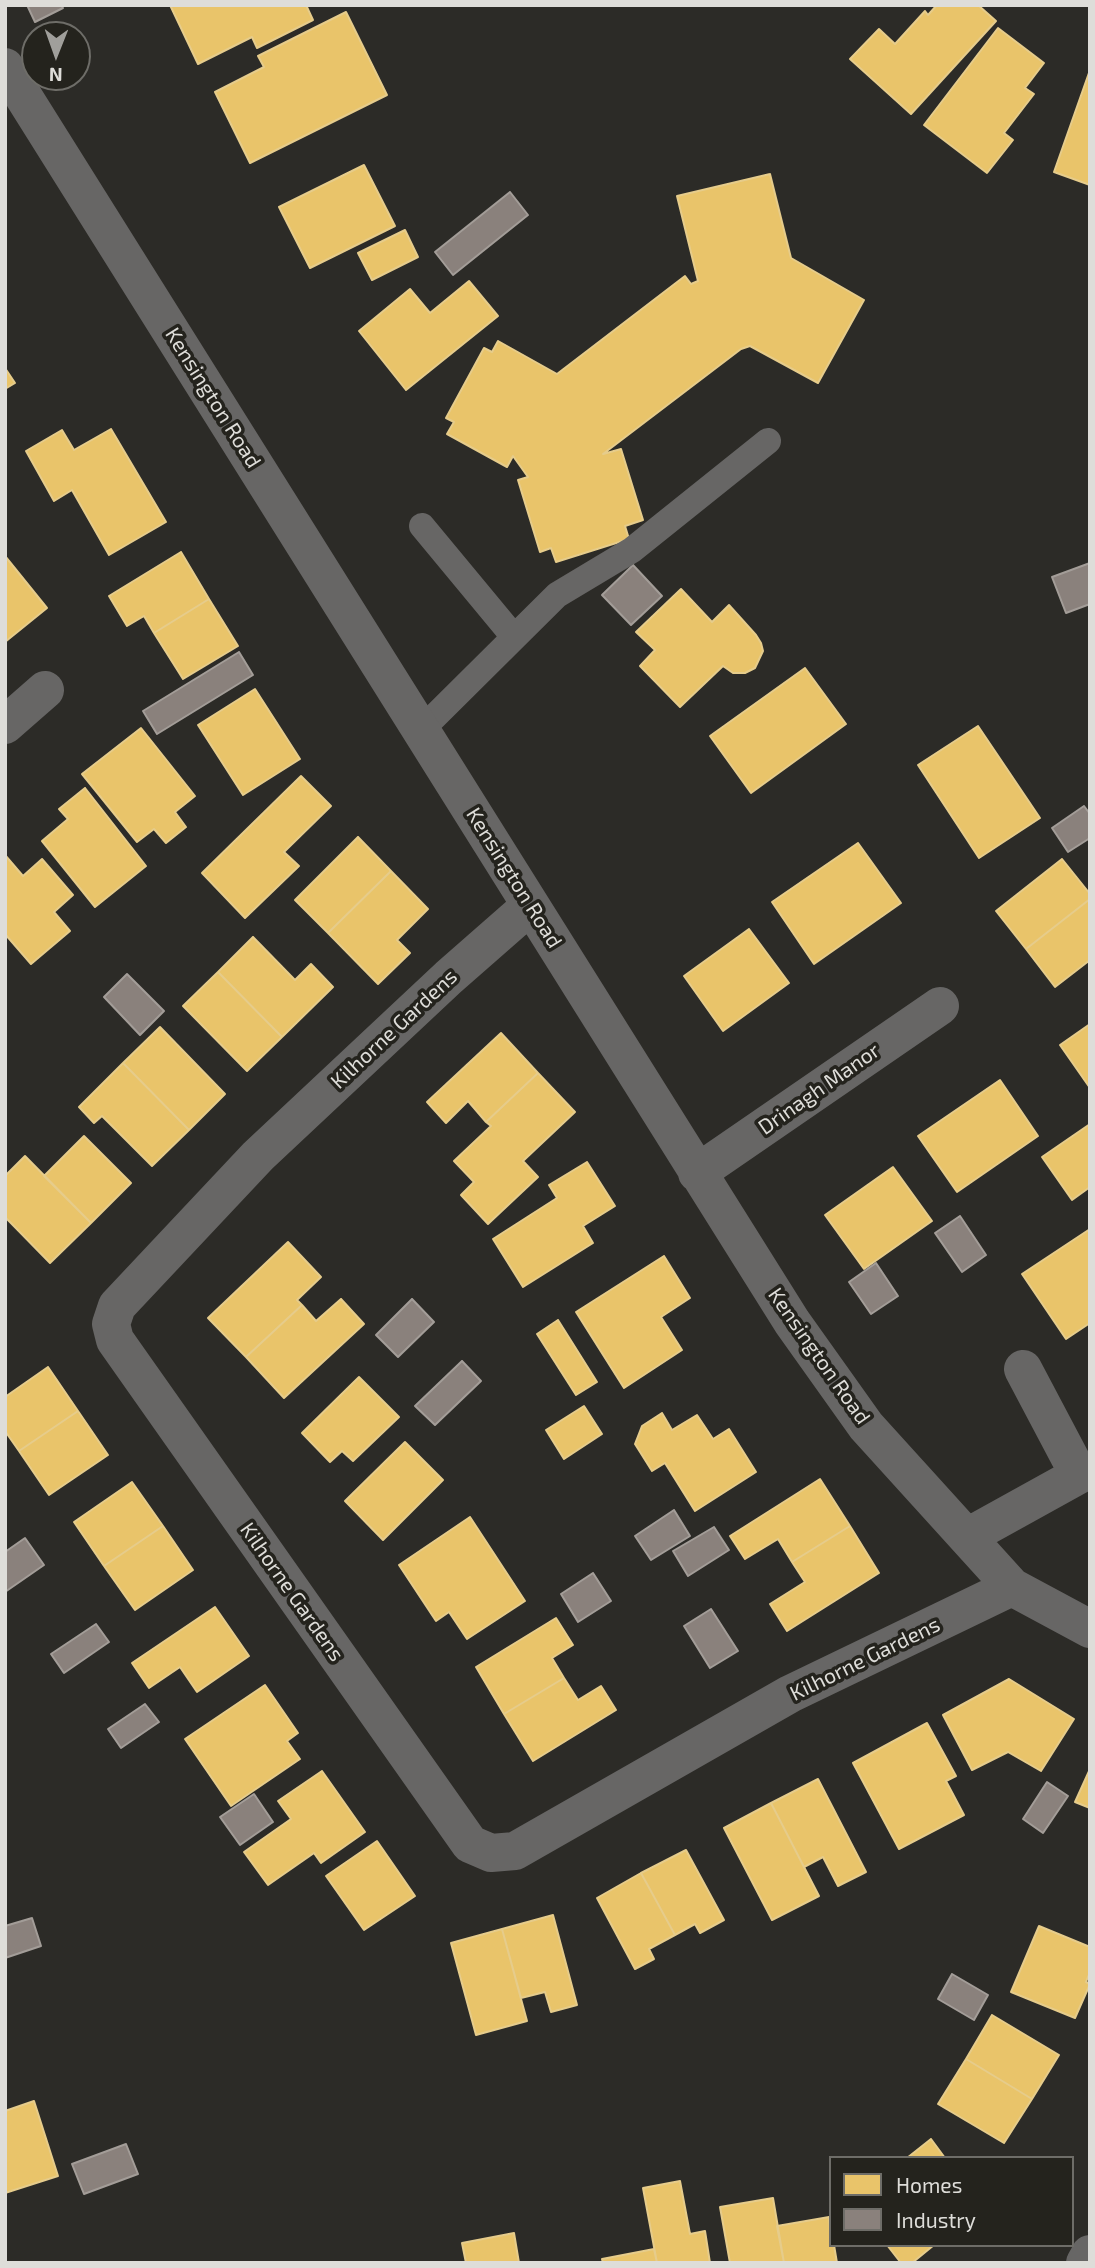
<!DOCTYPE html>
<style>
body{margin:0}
#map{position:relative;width:1095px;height:2268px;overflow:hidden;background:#2c2b27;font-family:"Exo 2",sans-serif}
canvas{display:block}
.frame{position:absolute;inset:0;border:7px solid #deddd9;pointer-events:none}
.legend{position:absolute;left:829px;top:2156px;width:245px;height:91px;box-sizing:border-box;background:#24231d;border:2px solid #6e6d68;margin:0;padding:9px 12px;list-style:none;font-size:21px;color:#deddd9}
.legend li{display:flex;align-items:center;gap:14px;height:35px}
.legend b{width:35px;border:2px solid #6e6d68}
.north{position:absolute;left:21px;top:21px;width:70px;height:70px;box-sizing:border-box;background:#24231d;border:2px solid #6e6d68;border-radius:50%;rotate:181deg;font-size:19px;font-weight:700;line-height:28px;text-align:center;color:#deddd9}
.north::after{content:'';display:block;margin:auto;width:24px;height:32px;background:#a09f9b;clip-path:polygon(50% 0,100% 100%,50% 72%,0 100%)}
</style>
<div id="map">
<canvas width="1095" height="2268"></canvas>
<div class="frame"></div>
<ul class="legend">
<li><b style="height:19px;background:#e9c46a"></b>Homes</li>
<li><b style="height:19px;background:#8a817c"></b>Industry</li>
</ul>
<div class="north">N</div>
</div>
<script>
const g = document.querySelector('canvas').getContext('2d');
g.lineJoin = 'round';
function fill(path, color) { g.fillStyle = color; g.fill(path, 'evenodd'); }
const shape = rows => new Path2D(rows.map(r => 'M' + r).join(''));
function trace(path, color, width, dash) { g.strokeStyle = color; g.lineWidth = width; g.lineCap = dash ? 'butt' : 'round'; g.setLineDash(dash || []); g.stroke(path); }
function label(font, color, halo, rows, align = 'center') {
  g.font = font + ' "Exo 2",sans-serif'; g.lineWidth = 7; g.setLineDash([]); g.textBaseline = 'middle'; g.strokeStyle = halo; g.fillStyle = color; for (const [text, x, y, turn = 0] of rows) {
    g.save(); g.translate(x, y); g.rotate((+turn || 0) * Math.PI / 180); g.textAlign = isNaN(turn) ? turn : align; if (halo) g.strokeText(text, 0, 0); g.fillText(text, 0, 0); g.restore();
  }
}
const homes = shape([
 [170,5,306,5,313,20,257,48,252,37,198,64,170,5],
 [937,5,978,5,996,21,911,114,850,59,879,29,895,44,925,11,928,15,937,5],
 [346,12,387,95,250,163,215,92,264,67,258,56,346,12],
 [998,28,1044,63,1025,88,1034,94,1004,133,1013,140,987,173,924,125,998,28],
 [1090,70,1090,185,1054,172,1090,70],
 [364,165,395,226,310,268,279,207,364,165],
 [770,174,791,258,864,300,818,383,750,346,741,349,603,454,621,449,643,520,625,526,629,539,556,562,551,548,540,552,518,480,528,477,513,456,507,467,447,434,454,422,446,418,484,348,492,352,498,341,557,374,685,276,691,284,698,281,677,196,770,174],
 [405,230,418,257,372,280,358,253,405,230],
 [469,281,498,316,406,390,359,331,410,289,430,313,469,281],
 [5,368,15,383,5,389,5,368],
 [111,429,166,522,109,555,72,490,54,501,26,451,62,430,74,450,111,429],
 [181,552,209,599,154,633,144,616,127,626,109,596,181,552],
 [5,556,47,608,5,642,5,556],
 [681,589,712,622,729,605,756,635,761,643,763,651,755,668,745,673,733,673,723,666,680,707,640,666,655,650,636,632,681,589],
 [209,599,238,646,183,679,154,633,209,599],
 [805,668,846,724,751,793,710,736,805,668],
 [255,689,300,759,243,795,198,725,255,689],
 [978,726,1040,818,979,858,918,765,978,726],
 [141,728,195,796,175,812,186,827,166,843,154,829,137,842,82,774,141,728],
 [301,776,331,806,284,852,299,866,245,918,202,873,301,776],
 [85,788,146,866,95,907,42,841,68,819,59,809,85,788],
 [358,837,391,871,328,933,295,900,358,837],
 [858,843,901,903,814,964,772,902,858,843],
 [5,855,23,876,42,859,73,895,54,912,70,931,31,964,5,934,5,855],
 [1062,859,1090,894,1090,899,1026,949,996,911,1062,859],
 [391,871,428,909,397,940,410,953,378,984,328,933,391,871],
 [1090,899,1090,960,1055,987,1026,949,1090,899],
 [749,929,789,983,723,1031,684,976,749,929],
 [253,937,295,980,311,964,333,987,282,1037,218,972,253,937],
 [218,972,282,1037,247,1071,183,1006,218,972],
 [1090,1024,1090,1088,1060,1045,1090,1024],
 [160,1027,225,1094,189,1130,123,1063,160,1027],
 [501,1033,538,1073,486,1122,468,1101,446,1123,427,1102,501,1033],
 [123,1063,189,1130,152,1166,102,1116,94,1123,79,1107,123,1063],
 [538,1073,575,1112,523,1161,538,1177,488,1224,461,1195,474,1182,454,1161,491,1126,486,1122,538,1073],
 [1000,1080,1038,1136,957,1192,918,1136,1000,1080],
 [1090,1124,1090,1187,1072,1200,1042,1157,1090,1124],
 [84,1136,131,1183,91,1223,44,1176,84,1136],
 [25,1156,91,1223,50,1263,5,1217,5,1176,25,1156],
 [587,1162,615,1206,583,1226,593,1243,523,1287,493,1239,557,1198,549,1185,587,1162],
 [893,1167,932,1221,864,1269,825,1215,893,1167],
 [1090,1229,1090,1323,1066,1339,1022,1274,1090,1229],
 [288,1242,321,1277,297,1300,302,1305,246,1357,208,1318,288,1242],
 [664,1256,690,1298,661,1317,682,1350,624,1388,576,1312,664,1256],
 [341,1299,364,1324,284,1398,246,1357,302,1305,316,1321,341,1299],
 [558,1320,597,1382,576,1395,537,1334,558,1320],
 [48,1367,78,1411,19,1451,5,1431,5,1397,48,1367],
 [359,1377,399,1417,353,1461,342,1451,330,1462,302,1433,359,1377],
 [584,1406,602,1434,564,1459,546,1430,584,1406],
 [78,1411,108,1455,49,1495,19,1451,78,1411],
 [662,1413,672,1430,697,1415,713,1439,729,1429,756,1472,695,1511,665,1463,652,1471,635,1444,642,1426,662,1413],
 [405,1442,443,1480,383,1540,345,1501,405,1442],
 [820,1479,850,1526,792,1562,778,1539,745,1559,730,1536,820,1479],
 [132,1482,163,1526,104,1566,74,1522,132,1482],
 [470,1517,525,1601,467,1639,449,1612,436,1621,399,1565,470,1517],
 [163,1526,193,1570,135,1610,104,1566,163,1526],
 [850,1526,879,1573,787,1631,770,1604,805,1582,792,1562,850,1526],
 [215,1607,249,1656,197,1692,180,1667,149,1688,132,1663,215,1607],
 [556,1618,573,1645,552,1658,564,1678,504,1714,476,1667,556,1618],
 [564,1678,578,1700,601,1686,616,1710,533,1761,504,1714,564,1678],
 [1009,1679,1074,1719,1041,1771,1008,1752,972,1770,943,1715,1009,1679],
 [265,1685,298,1733,287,1741,300,1759,231,1806,185,1739,265,1685],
 [927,1723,956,1776,946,1781,964,1815,899,1849,853,1763,927,1723],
 [1090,1769,1090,1808,1075,1802,1090,1769],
 [322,1771,365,1832,321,1863,314,1853,268,1885,244,1852,291,1819,278,1801,322,1771],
 [818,1779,866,1872,838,1886,823,1857,804,1867,771,1803,818,1779],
 [771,1803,819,1896,772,1920,724,1828,771,1803],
 [377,1841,415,1896,364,1930,326,1876,377,1841],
 [686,1850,724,1920,700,1933,695,1924,675,1935,641,1873,686,1850],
 [641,1873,675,1935,649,1949,654,1959,635,1969,597,1898,641,1873],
 [553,1915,577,2005,551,2012,545,1992,521,1998,502,1929,553,1915],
 [1039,1926,1090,1947,1090,1972,1086,1982,1090,1984,1075,2018,1011,1992,1039,1926],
 [502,1929,527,2021,476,2035,451,1943,502,1929],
 [992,2015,1059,2055,1032,2099,966,2059,992,2015],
 [966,2059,1032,2099,1004,2143,938,2104,966,2059],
 [34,2101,58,2176,5,2193,5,2111,34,2101],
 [931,2139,945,2158,907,2158,931,2139],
 [680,2181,690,2234,705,2231,710,2263,657,2263,643,2188,680,2181],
 [773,2198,784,2263,730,2263,720,2207,773,2198],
 [829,2217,831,2245,834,2245,837,2263,784,2263,777,2226,829,2217],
 [514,2233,519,2263,466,2263,462,2243,514,2233],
 [887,2245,934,2245,912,2263,901,2263,887,2245],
 [654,2249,657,2263,603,2263,602,2259,654,2249]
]);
fill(homes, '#e9c46a');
trace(homes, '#e6cc8b', 2);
const industry = shape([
 [27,5,61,5,63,8,35,22,27,5],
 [510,192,528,215,453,275,435,252,510,192],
 [1090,563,1090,604,1066,613,1052,577,1090,563],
 [633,565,662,596,631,625,602,595,633,565],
 [239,652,253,675,157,734,143,711,239,652],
 [1084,806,1090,814,1090,838,1068,852,1052,828,1084,806],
 [127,974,164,1011,140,1035,104,997,127,974],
 [960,1216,986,1255,962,1272,935,1233,960,1216],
 [876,1263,898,1296,871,1314,849,1282,876,1263],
 [412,1299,434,1322,398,1357,376,1335,412,1299],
 [462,1361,481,1381,435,1425,415,1406,462,1361],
 [674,1510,690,1536,651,1560,635,1536,674,1510],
 [714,1527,729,1550,688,1576,673,1551,714,1527],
 [25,1538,44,1565,5,1592,5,1552,25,1538],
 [593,1573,611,1601,578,1622,561,1594,593,1573],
 [711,1609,738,1651,710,1668,684,1626,711,1609],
 [96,1624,109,1642,64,1673,51,1654,96,1624],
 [145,1704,159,1722,121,1748,108,1729,145,1704],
 [1047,1782,1068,1796,1043,1833,1023,1819,1047,1782],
 [254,1794,273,1822,240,1845,220,1817,254,1794],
 [32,1918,41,1946,5,1958,5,1926,32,1918],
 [952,1974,988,1995,974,2020,938,1999,952,1974],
 [126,2144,138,2174,84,2194,72,2164,126,2144]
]);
fill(industry, '#8a817c');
trace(industry, '#a39d98', 2);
trace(shape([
 [422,526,514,637],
 [421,730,557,595,632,550,768,441]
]), '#676665', 26);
trace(shape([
 [5,67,792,1322,866,1426,1012,1587,1090,1629],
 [5,725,45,690],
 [530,906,449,977,258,1156,117,1306,111,1324,115,1340,470,1844,491,1853,515,1851,790,1694,1012,1587],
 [697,1173,940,1006],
 [967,1537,1079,1475,1023,1369],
 [1085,2263,1090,2254]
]), '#676665', 38);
label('21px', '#deddd9', '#24231d', [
 ["Kensington Road",213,398,58],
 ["Kensington Road",514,878,58],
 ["Kilhorne Gardens",394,1029,-43],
 ["Drinagh Manor",819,1089,-35],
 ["Kensington Road",819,1356,55],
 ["Kilhorne Gardens",292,1592,55],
 ["Kilhorne Gardens",865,1659,-26]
]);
</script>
